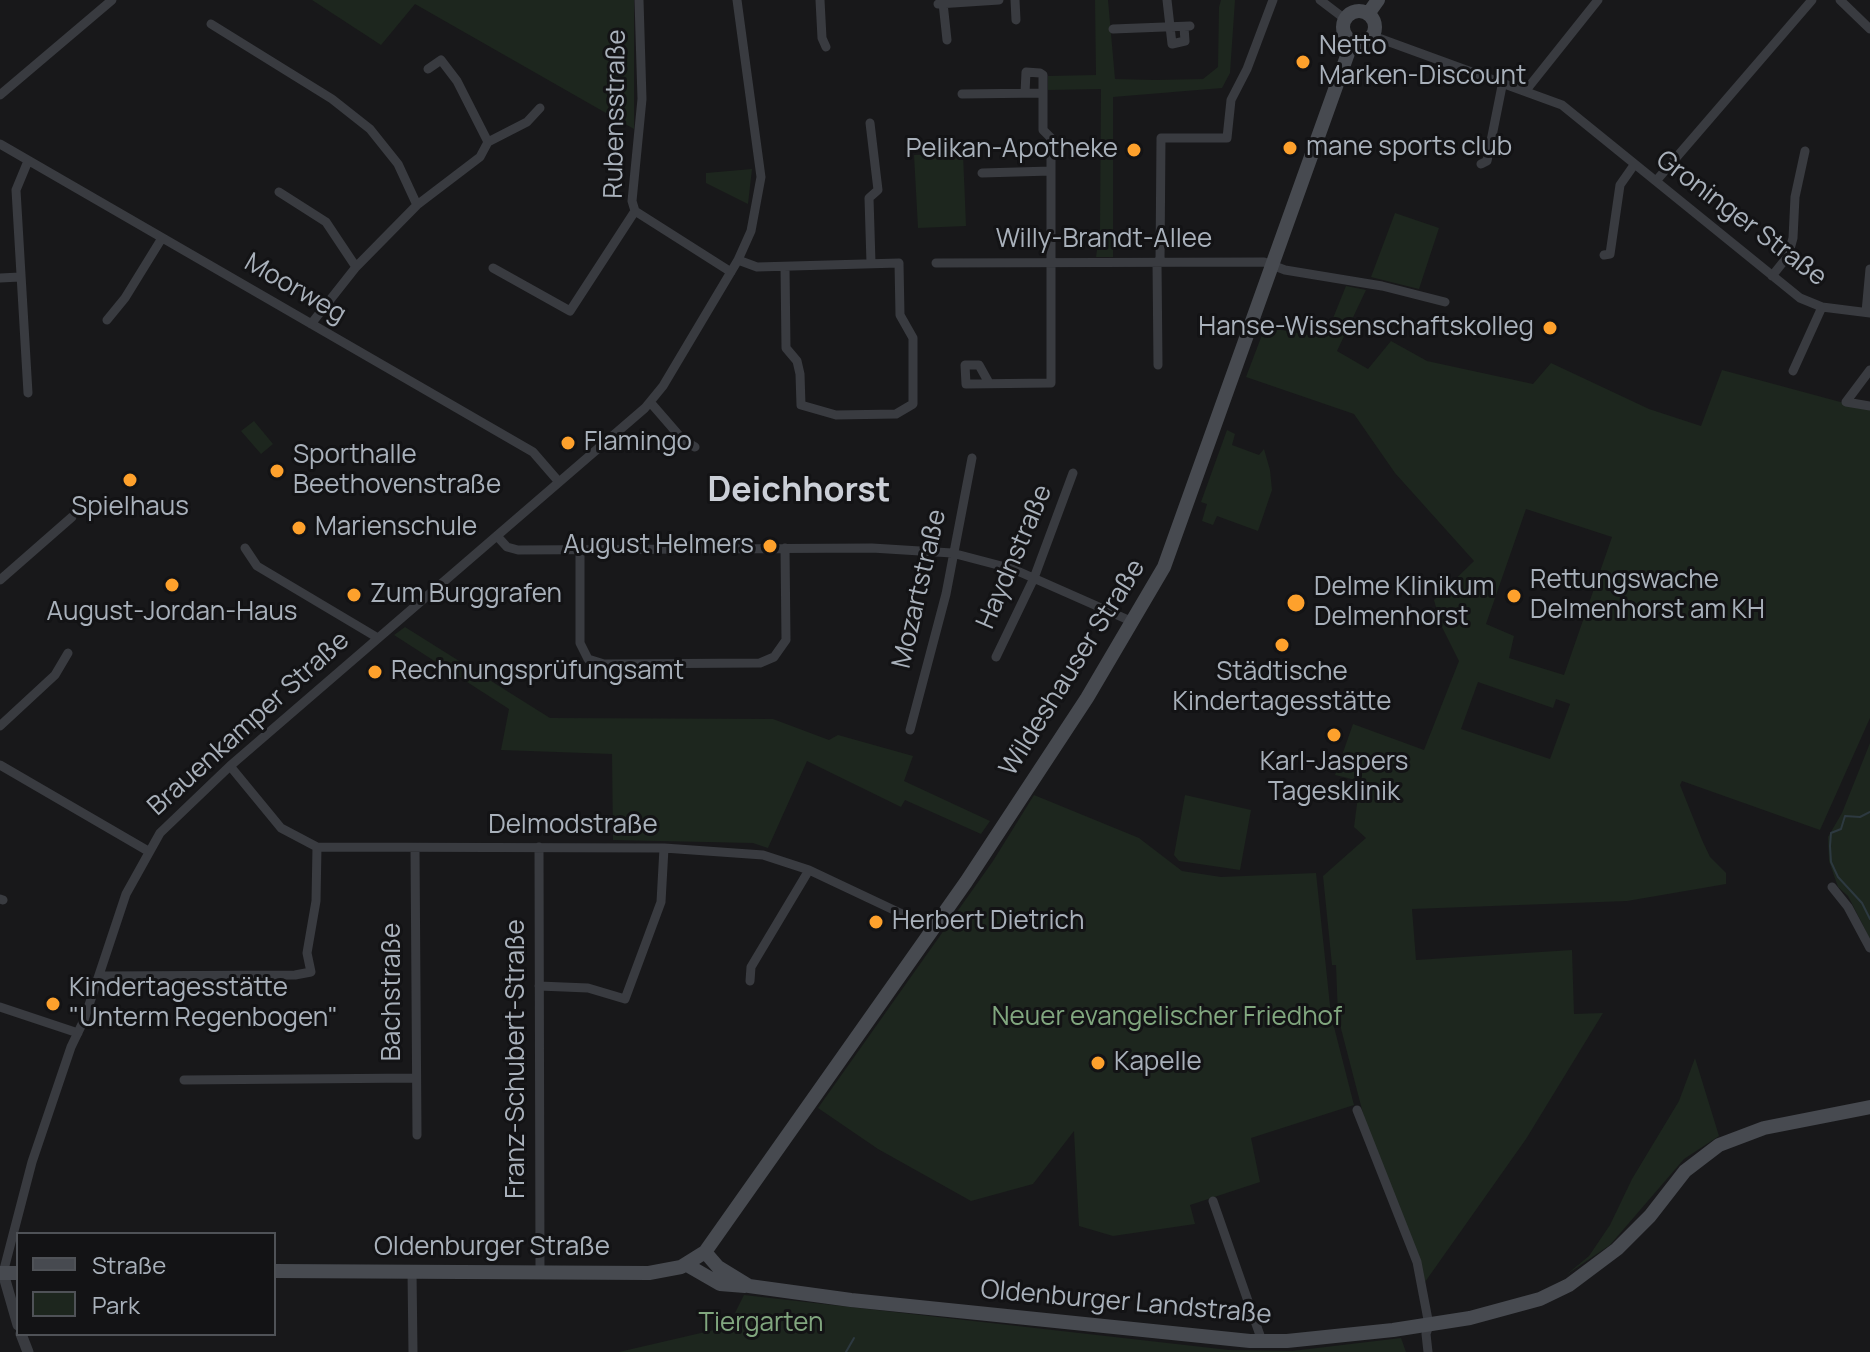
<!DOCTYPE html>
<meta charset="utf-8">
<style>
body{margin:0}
#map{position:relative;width:1870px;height:1352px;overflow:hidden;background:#18181a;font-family:Manrope,sans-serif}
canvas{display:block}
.legend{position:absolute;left:16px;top:1232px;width:260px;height:104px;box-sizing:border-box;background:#131315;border:2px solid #4f5257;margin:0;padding:10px 14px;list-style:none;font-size:24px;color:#a9b1bb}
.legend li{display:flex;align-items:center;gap:16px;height:40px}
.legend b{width:40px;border:2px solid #4f5257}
</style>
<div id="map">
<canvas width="1870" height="1352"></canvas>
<ul class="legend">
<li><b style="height:10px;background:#474a50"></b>Straße</li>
<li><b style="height:22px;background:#1d261e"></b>Park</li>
</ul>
</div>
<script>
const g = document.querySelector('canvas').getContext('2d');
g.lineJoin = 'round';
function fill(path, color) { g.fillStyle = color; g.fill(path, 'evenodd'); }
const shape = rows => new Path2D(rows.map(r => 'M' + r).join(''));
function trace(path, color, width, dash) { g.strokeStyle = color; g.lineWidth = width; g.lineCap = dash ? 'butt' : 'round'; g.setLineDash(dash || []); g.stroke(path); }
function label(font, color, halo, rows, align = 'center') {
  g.font = font + ' Manrope,sans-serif'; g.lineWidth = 6; g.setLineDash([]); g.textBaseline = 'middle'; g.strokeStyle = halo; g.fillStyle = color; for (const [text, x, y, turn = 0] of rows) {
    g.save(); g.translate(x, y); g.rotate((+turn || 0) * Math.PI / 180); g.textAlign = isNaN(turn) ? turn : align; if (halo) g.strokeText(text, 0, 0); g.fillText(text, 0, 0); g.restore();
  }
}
fill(shape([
 [312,0,634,0,634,129,415,4,381,45],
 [1095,0,1108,0,1115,79,1155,80,1203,79,1218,67,1219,7,1221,0,1235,0,1230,73,1222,88,1113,97,1113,257,1096,257,1100,230,1101,89,1048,90,1048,76,1096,75],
 [963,153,966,226,918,228,914,155],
 [752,169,748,204,706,183,706,173],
 [1395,213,1439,228,1419,289,1371,277],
 [1346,286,1366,290,1337,351,1368,369,1391,341,1427,361,1533,384,1551,363,1649,409,1701,426,1722,370,1870,410,1870,718,1820,830,1682,781,1680,785,1702,840,1710,857,1726,873,1726,884,1627,901,1412,909,1416,960,1572,950,1574,1014,1603,1013,1526,1139,1425,1282,1373,1152,1338,1017,1336,965,1332,965,1323,876,1366,838,1354,827,1360,781,1335,775,1353,724,1424,750,1459,661,1441,625,1434,600,1474,561,1395,473,1354,414,1246,377,1265,327,1325,338],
 [1526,509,1612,537,1564,675,1509,658,1514,636,1486,624],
 [1478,682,1553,708,1556,699,1570,704,1550,759,1461,729],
 [254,421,273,444,261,454,241,431],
 [1227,430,1235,434,1232,445,1259,455,1264,449,1270,470,1272,490,1258,531,1217,516,1213,525,1202,521,1207,504,1201,502],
 [405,627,550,718,773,719,829,740,838,735,913,756,904,781,990,821,981,834,905,800,901,807,807,761,768,848,753,843,613,840,612,754,501,750,509,709,394,635],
 [1870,743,1870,939,1848,896,1838,887,1829,861,1828,837,1842,813],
 [1034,795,1139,838,1182,871,1221,877,1316,873,1331,1015,1354,1105,1251,1138,1260,1182,1190,1205,1195,1224,1113,1236,1079,1226,1074,1131,1033,1184,971,1201,878,1149,818,1108,993,861],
 [1185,795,1251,810,1240,870,1179,861,1174,855],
 [1695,1058,1719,1136,1684,1159,1610,1245,1566,1275,1589,1256,1610,1225,1632,1179,1679,1101],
 [744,1295,1229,1350,1292,1351,1401,1338,1406,1352,619,1352,718,1329,731,1321]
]), '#1d261e');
trace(shape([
 [1870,812,1860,817,1845,816,1841,829,1831,833,1830,846,1831,862,1838,877,1862,903,1870,919],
 [846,1352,854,1338]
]), '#2d3940', 2);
trace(shape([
 [639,0,642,99,632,201,635,211,731,272],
 [820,0,822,38,826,47],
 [1015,0,1016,20],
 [1167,0,1172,44,1185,41,1184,27],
 [1320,0,1345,19],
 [1840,0,1870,29],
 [943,3,947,40],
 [938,4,999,0],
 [211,24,332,99,370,129,398,164,417,205,356,267,311,324],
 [1113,29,1190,26],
 [1373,36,1562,105,1800,298,1822,307,1870,313],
 [1527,89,1598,0],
 [1025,93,1026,72,1040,73,1043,75,1043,93],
 [962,94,1043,93,1043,130,1051,138,1051,383,966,384,965,365,979,365,989,383],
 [0,95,112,0],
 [870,123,878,190,869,198,871,263],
 [488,142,527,122,540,108],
 [0,144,533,452,559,482],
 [1481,164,1487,161,1503,81],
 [982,173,1051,171],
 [1656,181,1812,0],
 [279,192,326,222,356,267],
 [417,205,480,157,488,142,457,81,441,60,428,69],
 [1604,255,1610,254,1620,185,1634,165],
 [738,260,757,267,899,263,900,315,913,338,913,404,896,414,836,415,801,405,800,374,797,361,786,348,785,267],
 [1157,262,1158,365],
 [1160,262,1161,138,1227,138,1231,100,1247,69,1273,0],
 [936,263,1264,262,1285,270,1382,286,1445,302],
 [493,268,570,311,635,211],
 [1772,276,1788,256,1793,238,1795,197,1805,151],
 [0,278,20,277],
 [1866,312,1870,269],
 [107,320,125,298,162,238],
 [1870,370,1846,402,1870,406],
 [1793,371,1822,307],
 [28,393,16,190,28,161],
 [650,402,683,440,695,447],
 [497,536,507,547,518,550,872,548,952,553,1013,569,1133,622],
 [245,548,257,566,378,638],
 [580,550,580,643,588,659,604,664,760,663,774,657,786,640,785,548],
 [0,580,72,517],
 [996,657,1034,578,1073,473],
 [0,726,55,675,68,653],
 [910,730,946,594,972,458],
 [0,765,148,851],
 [230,766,281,828,317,847,664,848,763,855,809,870,934,929],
 [539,847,540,1271],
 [415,848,417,1135],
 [1832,887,1848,907,1870,948],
 [0,899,3,900],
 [99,976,295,975,311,972,307,953,316,901,317,847],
 [750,981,751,967,809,870],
 [539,986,588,988,625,999,661,902,664,848],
 [0,1007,78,1033],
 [184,1080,416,1078],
 [1357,1110,1417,1262,1429,1325,1426,1334,1428,1352],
 [1213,1201,1262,1341],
 [412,1271,413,1352],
 [3,1273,32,1162,71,1047,84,1020,126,894,160,833,230,766,645,408,663,386,738,260,751,231,761,177,737,0]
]), '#393b40', 9);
trace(shape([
 [3,1273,18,1325],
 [21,1334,28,1352]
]), '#393b40', 11);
trace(shape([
 '1343 27a16 16 0 1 1 32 0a16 16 0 1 1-32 0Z',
 [1368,14,1378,0],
 [705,1252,718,1267,749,1286,851,1300,1250,1341,1287,1341,1393,1330,1470,1318,1540,1299,1569,1285,1617,1249,1650,1216,1685,1171,1719,1145,1764,1128,1870,1107],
 [687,1265,720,1284,745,1286],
 [274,1271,649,1273,681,1267,705,1252,966,882,1087,698,1164,567,1352,42],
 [0,1273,18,1273]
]), '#474a50', 14);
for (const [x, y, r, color] of [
 [1303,62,8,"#fea12c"],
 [1290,148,8,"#fea12c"],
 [1134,150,8,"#fea12c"],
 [1550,328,8,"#fea12c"],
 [568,443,8,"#fea12c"],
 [277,471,8,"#fea12c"],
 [130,480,8,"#fea12c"],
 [299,528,8,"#fea12c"],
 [770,546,8,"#fea12c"],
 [172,585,8,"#fea12c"],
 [354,595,8,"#fea12c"],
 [1514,596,8,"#fea12c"],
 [1296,603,10,"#fea12c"],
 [1282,645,8,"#fea12c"],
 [375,672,8,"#fea12c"],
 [1334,735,8,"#fea12c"],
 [876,922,8,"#fea12c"],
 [53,1004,8,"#fea12c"],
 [1098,1063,8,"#fea12c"]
]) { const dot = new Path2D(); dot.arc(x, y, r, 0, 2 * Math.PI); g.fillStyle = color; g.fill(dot); trace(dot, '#131315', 3); }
label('26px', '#a9b1bb', '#131315', [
 ["Netto",1319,47],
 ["Marken-Discount",1319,77],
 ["mane sports club",1306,148],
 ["Pelikan-Apotheke",1118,150,"right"],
 ["Hanse-Wissenschaftskolleg",1534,328,"right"],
 ["Flamingo",584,443],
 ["Sporthalle",293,456],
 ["Beethovenstraße",293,486],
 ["Spielhaus",130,508,"center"],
 ["Marienschule",315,528],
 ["August Helmers",754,546,"right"],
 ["Rettungswache",1530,581],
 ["Delmenhorst am KH",1530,611],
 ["Delme Klinikum",1314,588],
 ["Delmenhorst",1314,618],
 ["Zum Burggrafen",370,595],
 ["August-Jordan-Haus",172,613,"center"],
 ["Rechnungsprüfungsamt",391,672],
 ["Städtische",1282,673,"center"],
 ["Kindertagesstätte",1282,703,"center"],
 ["Karl-Jaspers",1334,763,"center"],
 ["Tagesklinik",1334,793,"center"],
 ["Herbert Dietrich",892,922],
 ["Kindertagesstätte",69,989],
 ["\"Unterm Regenbogen\"",69,1019],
 ["Kapelle",1114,1063]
], 'left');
label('26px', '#a9b1bb', '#131315', [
 ["Rubensstraße",616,114,-89],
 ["Groninger Straße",1741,219,37],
 ["Willy-Brandt-Allee",1104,240],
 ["Moorweg",295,289,30],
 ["Haydnstraße",1015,557,-67],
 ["Mozartstraße",920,589,-77],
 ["Wildeshauser Straße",1073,668,-58],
 ["Brauenkamper Straße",249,724,-42],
 ["Delmodstraße",573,826],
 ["Bachstraße",393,992,-90],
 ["Franz-Schubert-Straße",517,1059,-90],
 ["Oldenburger Straße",492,1248],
 ["Oldenburger Landstraße",1126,1303,5]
]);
label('26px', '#81a77f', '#131315', [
 ["Neuer evangelischer Friedhof",1167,1018],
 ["Tiergarten",761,1324]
]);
label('bold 34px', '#cbcfd7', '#131315', [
 ["Deichhorst",799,491]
]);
</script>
